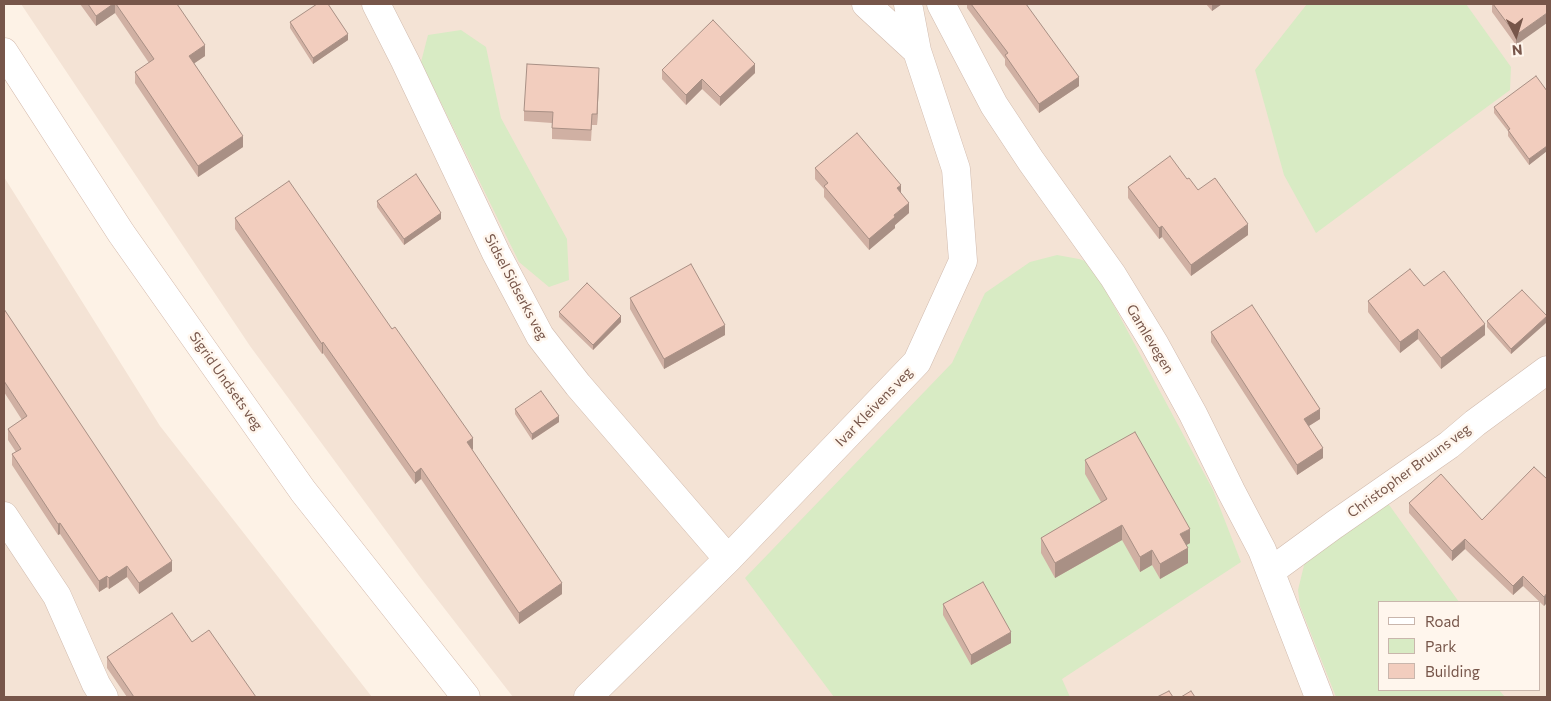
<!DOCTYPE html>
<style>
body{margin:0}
#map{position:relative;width:1551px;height:701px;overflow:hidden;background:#fdf2e6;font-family:Commissioner,sans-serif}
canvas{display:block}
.frame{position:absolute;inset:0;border:5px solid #77564a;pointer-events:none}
.legend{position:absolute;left:1378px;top:601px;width:162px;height:90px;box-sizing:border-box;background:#fff6ed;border:1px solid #c9b6ac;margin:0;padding:6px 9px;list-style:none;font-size:15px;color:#77564a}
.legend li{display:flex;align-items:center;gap:10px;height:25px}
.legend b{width:25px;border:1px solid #c9b6ac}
.north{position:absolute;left:1491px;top:10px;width:50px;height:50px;-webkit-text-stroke:4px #fff6ed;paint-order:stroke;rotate:175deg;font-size:14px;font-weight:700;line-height:20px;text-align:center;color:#77564a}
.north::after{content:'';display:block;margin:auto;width:18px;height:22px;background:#77564a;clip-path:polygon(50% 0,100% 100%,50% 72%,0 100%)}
</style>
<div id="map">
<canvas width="1551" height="701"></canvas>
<div class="frame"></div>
<ul class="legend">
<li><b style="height:6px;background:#fff"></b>Road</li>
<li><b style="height:14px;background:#d8ebc4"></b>Park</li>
<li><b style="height:14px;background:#f2cdbe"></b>Building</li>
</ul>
<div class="north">N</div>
</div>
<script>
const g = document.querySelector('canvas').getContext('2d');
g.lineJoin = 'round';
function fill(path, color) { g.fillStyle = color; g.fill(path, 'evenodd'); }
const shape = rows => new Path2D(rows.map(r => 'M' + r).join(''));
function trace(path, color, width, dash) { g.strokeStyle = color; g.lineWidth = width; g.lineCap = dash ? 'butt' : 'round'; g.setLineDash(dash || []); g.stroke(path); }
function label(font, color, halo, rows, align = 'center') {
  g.font = font + ' Commissioner,sans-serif'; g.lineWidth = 5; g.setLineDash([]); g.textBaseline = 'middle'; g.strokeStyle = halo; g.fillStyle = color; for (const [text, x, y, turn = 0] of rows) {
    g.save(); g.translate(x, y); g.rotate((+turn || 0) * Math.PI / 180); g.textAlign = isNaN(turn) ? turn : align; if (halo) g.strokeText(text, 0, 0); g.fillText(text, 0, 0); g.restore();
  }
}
fill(shape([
 [21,4,1547,4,1547,697,513,697,420,577,250,346],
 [1380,602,1540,602,1540,690,1380,690],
 [4,177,160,426,372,697,4,697]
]), '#f4e3d5');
fill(shape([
 [1307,4,1466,4,1511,67,1510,90,1316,233,1284,175,1255,70],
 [461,30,486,47,501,118,567,239,569,280,549,287,519,262,421,62,428,35],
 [1057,255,1079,259,1091,263,1213,490,1241,562,1062,679,1070,697,834,697,745,578,952,363,985,293,1030,262],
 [1387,502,1459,602,1380,602,1380,690,1499,690,1505,697,1336,697,1300,606,1298,590,1306,557]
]), '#d8ebc4');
const street = shape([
 [376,4,405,61,496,253,540,336,578,385,728,559],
 [866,4,917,51],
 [941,4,994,105,1031,161,1113,276,1154,343,1193,414,1231,491,1262,550,1319,697],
 [4,516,57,596,96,684,104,697],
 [1271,571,1334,525,1449,445,1475,423,1547,370],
 [588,697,728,559,917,362,963,261,956,169,917,51,908,4]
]);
const secondary = shape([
 [4,52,121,233,303,491,466,697]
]);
trace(street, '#d1bbae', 29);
trace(secondary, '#d4baac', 29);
trace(street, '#fff', 28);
trace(secondary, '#fff', 28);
fill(shape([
 [80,4,177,4,205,56,194,63,243,147,198,177,135,83,135,72,149,63,115,13,96,26],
 [967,4,1026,4,1079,86,1039,113,1005,65,1005,59,967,8],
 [1206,4,1222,4,1212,11],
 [1492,4,1547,4,1516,45,1492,12],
 [290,22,348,40,313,64,290,28],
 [662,70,755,73,720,106,702,89,686,105,662,79],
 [599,79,597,125,592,125,591,141,552,139,552,123,524,121,524,111],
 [1547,91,1547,151,1529,165,1508,136,1508,131,1494,113,1494,107],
 [815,168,901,193,909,213,895,225,895,228,869,250,824,197,824,189,815,179],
 [1187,179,1198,190,1248,235,1191,276,1162,237,1159,239,1128,198,1128,187],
 [377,201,441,219,404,245,377,207],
 [235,218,473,449,472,450,562,594,519,624,421,479,415,484,323,353,322,354,235,229],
 [630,298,725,335,664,369,630,309],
 [1368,301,1485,335,1441,369,1418,339,1400,353,1368,312],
 [4,309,172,571,139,594,127,577,109,589,107,587,99,592,60,534,58,535,12,465,12,454,16,452,8,440,8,429,22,420,4,392],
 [559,312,621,322,593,350,559,317],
 [1487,321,1547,322,1511,354,1487,327],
 [1211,332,1320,419,1309,426,1323,458,1297,475,1211,342],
 [515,409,559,422,532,440,515,414],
 [1085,460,1190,543,1186,545,1188,563,1160,579,1152,565,1140,572,1122,540,1055,578,1041,553,1041,538,1101,502,1085,474],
 [1547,479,1544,606,1523,586,1513,595,1465,549,1452,561,1409,513,1409,503,1482,520],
 [943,604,1011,643,971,665,943,615],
 [192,642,256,697,127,697,107,668,107,657]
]), '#d0b0a3');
fill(shape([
 [113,4,115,4,115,13,96,26,96,16],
 [1212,4,1222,4,1212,11],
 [1547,13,1547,23,1516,45,1516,35],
 [348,34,348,40,313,64,313,58],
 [205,45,205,56,189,67,189,56],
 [755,64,755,73,720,106,720,97],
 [599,68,599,79,597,125,597,114],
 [1079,77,1079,86,1039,113,1039,104],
 [702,79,702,89,686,105,686,95],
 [243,136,243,147,198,177,198,166],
 [1547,146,1547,151,1529,165,1529,159],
 [901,185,901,196,897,188],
 [909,203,909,213,895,225,895,228,869,250,869,239,894,215],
 [441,213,441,219,404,245,404,239],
 [1248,224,1248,235,1191,276,1191,265],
 [1162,226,1162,237,1159,239,1159,228],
 [621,316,621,322,593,350,593,345],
 [1547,316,1547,322,1511,354,1511,349],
 [1485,324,1485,335,1441,369,1441,358],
 [725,325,725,335,664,369,664,359],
 [1418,329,1418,339,1400,353,1400,342],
 [323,342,323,353,322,354,322,344],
 [1320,409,1320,419,1304,429,1304,419],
 [559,416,559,422,532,440,532,434],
 [473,438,473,449,467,453,467,442],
 [1323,448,1323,458,1297,475,1297,465],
 [421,468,421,479,415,484,415,473],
 [60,523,60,534,58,535,58,524],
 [1122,525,1122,540,1055,578,1055,563],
 [1190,529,1190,543,1180,549,1180,534],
 [1465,539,1465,549,1452,561,1452,551],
 [1188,548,1188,563,1160,579,1160,564],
 [1152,550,1152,565,1140,572,1140,557],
 [172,561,172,571,139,594,139,583],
 [127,566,127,577,109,589,109,578],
 [107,576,107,587,99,592,99,581],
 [1523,576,1523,586,1513,595,1513,586],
 [562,583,562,594,519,624,519,613],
 [1547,593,1547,603,1544,606,1544,597],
 [1011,632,1011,643,971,665,971,655]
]), '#a99085');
const building = shape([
 [88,4,113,4,96,16,88,4],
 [116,4,177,4,205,45,189,56,243,136,198,166,135,72,154,59,116,4],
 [317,4,328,4,348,34,313,58,290,22,317,4],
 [971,4,1026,4,1079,77,1039,104,1005,55,1008,53,971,4],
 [1493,4,1547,4,1547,13,1516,35,1493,4],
 [713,20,755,64,720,97,702,79,686,95,662,70,713,20],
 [527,64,599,68,597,114,592,114,591,130,552,128,553,112,524,111,527,64],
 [1536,76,1547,91,1547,146,1529,159,1508,130,1510,129,1494,107,1536,76],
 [857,133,901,185,897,188,909,203,894,215,895,217,869,239,824,186,828,183,815,168,857,133],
 [1170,156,1187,179,1189,178,1198,190,1215,178,1248,224,1191,265,1162,226,1159,228,1128,187,1170,156],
 [416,174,441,213,404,239,377,201,416,174],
 [289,181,392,329,395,327,473,438,467,442,562,583,519,613,421,468,415,473,323,342,322,344,235,218,289,181],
 [691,264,725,325,664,359,630,298,691,264],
 [1410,269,1424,286,1444,271,1485,324,1441,358,1418,329,1400,342,1368,301,1410,269],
 [587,283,621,316,593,345,559,312,587,283],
 [1522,290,1547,316,1511,349,1487,321,1522,290],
 [1252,305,1320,409,1304,419,1323,448,1297,465,1211,332,1252,305],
 [4,309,172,561,139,583,127,566,109,578,107,576,99,581,60,523,58,524,12,454,21,449,8,429,27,416,4,381,4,309],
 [541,391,559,416,532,434,515,409,541,391],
 [1135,432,1190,529,1180,534,1188,548,1160,564,1152,550,1140,557,1122,525,1055,563,1041,538,1107,499,1085,460,1135,432],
 [1534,467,1547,479,1547,593,1544,597,1523,576,1513,586,1465,539,1452,551,1409,503,1441,474,1482,520,1534,467],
 [983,582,1011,632,971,655,943,604,983,582],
 [172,613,192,642,209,630,256,697,134,697,107,657,172,613],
 [1169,691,1173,697,1157,697,1169,691],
 [1191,691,1195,697,1181,697,1191,691]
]);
fill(building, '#f2cdbe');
trace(building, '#a99085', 1);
label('14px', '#77564a', '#fff6ed', [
 ["Sidsel Sidserks veg",516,287,62],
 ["Gamlevegen",1150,339,59],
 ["Sigrid Undsets veg",226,381,55],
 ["Ivar Kleivens veg",874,407,-46],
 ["Christopher Bruuns veg",1409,471,-36]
]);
</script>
